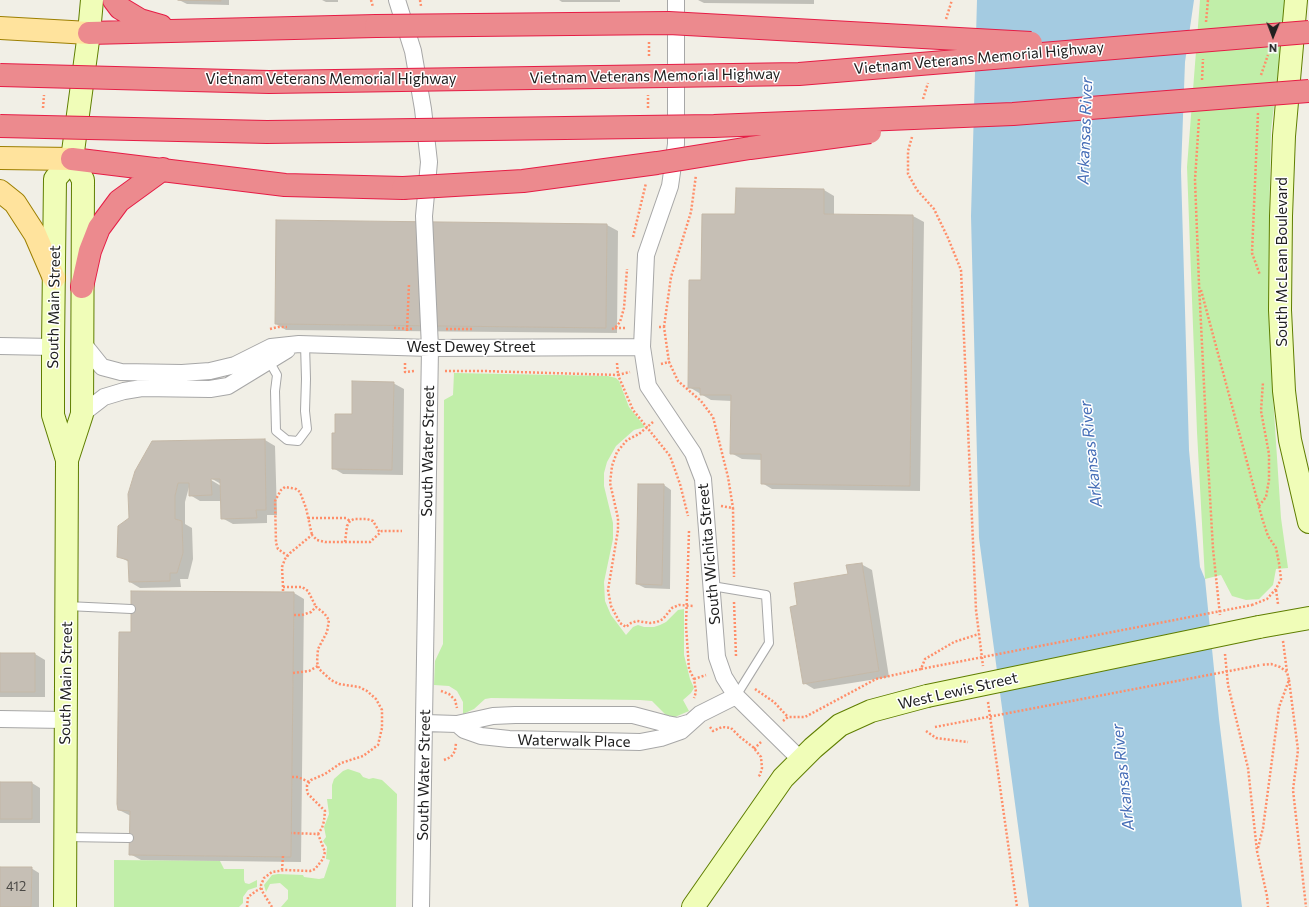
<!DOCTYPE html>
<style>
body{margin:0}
#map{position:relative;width:1309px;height:907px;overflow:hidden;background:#f1efe6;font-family:Commissioner,sans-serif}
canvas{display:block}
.north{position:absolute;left:1253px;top:16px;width:40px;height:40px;-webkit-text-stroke:3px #fff;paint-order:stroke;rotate:181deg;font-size:11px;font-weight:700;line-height:16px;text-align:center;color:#202020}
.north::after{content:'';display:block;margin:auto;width:14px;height:18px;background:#202020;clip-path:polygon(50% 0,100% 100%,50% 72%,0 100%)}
</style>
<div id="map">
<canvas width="1309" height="907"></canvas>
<div class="north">N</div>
</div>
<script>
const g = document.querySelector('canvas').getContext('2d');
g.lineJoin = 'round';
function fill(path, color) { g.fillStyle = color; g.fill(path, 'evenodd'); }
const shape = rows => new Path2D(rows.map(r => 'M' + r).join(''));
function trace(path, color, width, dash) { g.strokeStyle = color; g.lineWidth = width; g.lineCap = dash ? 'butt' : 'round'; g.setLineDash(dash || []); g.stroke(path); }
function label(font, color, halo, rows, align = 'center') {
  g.font = font + ' Commissioner,sans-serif'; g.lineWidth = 3; g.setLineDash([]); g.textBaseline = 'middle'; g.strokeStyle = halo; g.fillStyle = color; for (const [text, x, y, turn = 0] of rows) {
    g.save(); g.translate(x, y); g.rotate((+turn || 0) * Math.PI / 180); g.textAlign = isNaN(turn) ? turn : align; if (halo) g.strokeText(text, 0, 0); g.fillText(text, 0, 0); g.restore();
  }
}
fill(shape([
 [1200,0,1287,0,1271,130,1269,226,1273,330,1273,397,1281,518,1288,568,1276,569,1273,585,1259,599,1246,600,1232,596,1221,575,1205,579,1197,432,1187,167],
 [454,373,608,376,616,378,619,381,629,407,645,427,634,430,616,446,607,462,604,473,604,486,613,523,613,539,604,582,605,601,611,615,626,635,633,627,638,625,644,627,654,627,660,625,666,622,678,610,684,609,684,655,690,679,694,688,691,693,683,700,689,711,675,717,666,715,652,701,640,700,491,698,485,699,474,709,463,714,463,702,457,691,449,686,434,685,435,661,443,644,444,400,453,395],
 [348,769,360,773,363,777,369,779,373,778,382,780,397,794,396,907,281,907,288,899,288,890,280,883,270,884,266,892,264,885,272,875,278,874,303,875,304,877,319,879,324,878,330,860,326,859,327,847,323,841,326,837,324,827,329,814,327,799,332,799,332,785,334,779,343,771],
 [114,860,220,861,224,869,244,869,244,880,245,883,249,884,257,880,257,887,248,890,243,897,243,903,239,907,114,907]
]), '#c1eea9');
fill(shape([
 [977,0,1194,0,1185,62,1181,171,1189,450,1200,567,1205,579,1219,719,1242,907,1029,907,979,538,971,216]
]), '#a4cbe1');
fill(shape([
 [179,0,229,0,229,5,187,4],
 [322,0,338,0,338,2,326,2],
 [559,0,620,0,620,2,562,2],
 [698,0,814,0,814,4,704,3],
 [824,190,834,196,834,215,913,216,924,222,920,491,772,489,762,483,762,460,742,459,731,453,732,401,711,400,689,387,702,281,736,216],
 [277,221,607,225,618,231,617,333,286,330,276,324],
 [393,383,404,389,403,475,343,474,333,468,336,434,353,415],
 [265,440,275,446,277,515,267,515,267,523,233,524,222,518,222,501,200,501,190,495,189,487,185,502,185,524,192,528,193,559,188,579,180,579,181,587,140,588,130,582,129,562,118,556,130,519,129,494],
 [207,476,221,484,221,486,206,477],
 [664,485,671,490,670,589,645,588,637,584],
 [861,564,872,570,889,677,814,689,804,683,798,606,849,575],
 [294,593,304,599,301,862,141,860,130,854,131,816,119,810],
 [0,654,35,654,45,660,45,697,0,697],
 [0,783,32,783,40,788,40,823,0,823],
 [0,868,31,868,39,873,39,907,0,907]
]), '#0003');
const building = shape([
 [178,0,221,0,221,1,178,0],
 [736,188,824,189,824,214,913,215,910,486,761,484,761,454,730,454,731,395,700,395,700,388,688,388,689,280,701,280,702,214,735,214,736,188],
 [276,220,607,224,606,328,275,324,276,220],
 [352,381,394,382,392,470,332,469,332,433,335,433,335,414,352,414,352,381],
 [265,439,266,510,256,510,257,518,221,519,220,479,211,479,212,495,189,496,189,483,178,483,175,496,175,519,182,521,183,553,177,573,170,573,170,581,129,582,128,560,117,557,118,526,129,518,128,494,135,471,152,441,265,439],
 [638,484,664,484,662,585,636,584,638,484],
 [862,563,879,671,803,684,790,607,797,605,794,583,848,574,846,565,862,563],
 [131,591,294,592,291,857,129,855,130,811,118,810,117,804,119,632,131,632,131,591],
 [0,653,35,653,35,692,0,692,0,653],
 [0,782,32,782,32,819,0,819,0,782],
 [0,867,32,867,31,907,0,907,0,867]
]);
fill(building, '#c6bfb5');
trace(building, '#c4b8a7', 1);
const lane = shape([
 [269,361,277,375,275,391,276,431,287,440,298,441,307,429,305,411,306,379,305,344],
 [712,586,766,595,769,643,736,696],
 [67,606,131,609],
 [66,837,129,838]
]);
const street = shape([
 [397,0,413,51,423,109,429,162,424,216,430,348,421,907],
 [676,0,676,144,670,186,646,255,642,347,648,386,693,453,703,479,717,657,724,677,736,696,801,760],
 [82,342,102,367,121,372,182,373,210,371,235,365,271,347,299,344,430,348,642,347],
 [0,346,53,347],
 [82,414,104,397,124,391,142,388,210,389,228,386,287,350],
 [0,719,65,720],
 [425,723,457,724,493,716,515,715,633,715,667,724,678,726,688,723],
 [457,724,464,730,481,736,509,739,640,742,661,738,681,731,700,714,736,696]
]);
const secondary = shape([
 [1296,0,1284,136,1281,216,1280,310,1284,391,1290,440,1309,522],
 [67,460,82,414,83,180,72,159],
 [1259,627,1309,618],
 [65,907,67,460,53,415,53,347,55,179,72,159,89,33,92,0],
 [693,907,783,778,813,748,840,725,871,711,927,696]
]);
const primary = shape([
 [0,28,89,33],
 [0,158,72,159],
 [0,191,15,203,35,234,54,278]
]);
const highway = shape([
 [114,0,120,8,140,20,161,26],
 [89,33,376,26],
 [72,159,285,185,403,188],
 [82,287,90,251,99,228,119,201,163,169]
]);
trace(lane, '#a7a7a7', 10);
trace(street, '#a7a7a7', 18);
trace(secondary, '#5f7e00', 24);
trace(primary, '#9c7f00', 24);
trace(highway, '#e61c45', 24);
trace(shape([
 [371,0,373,7],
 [420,0,421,6],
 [946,19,952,0],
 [1206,22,1208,0],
 [649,56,649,41],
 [1261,75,1268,55],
 [1202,80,1203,59],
 [923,99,928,83],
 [43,108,44,95],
 [648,108,648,95],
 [1258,113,1252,253,1260,275],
 [1199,119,1195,180,1199,284,1207,445,1213,549,1220,615],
 [912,137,908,151,908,174,917,190,934,209,948,238,961,270,976,610,983,666],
 [633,237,646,183],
 [1201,290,1262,518,1268,536,1276,548,1279,563,1281,579,1276,589,1267,599,1252,605],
 [659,327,664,327,669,362],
 [664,327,671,277,691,212,696,175],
 [394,328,413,329],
 [615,328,626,328],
 [270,329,278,327,287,327],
 [446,329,473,329],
 [612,329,615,328,620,322,624,308,627,269],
 [407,331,409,284],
 [405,363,405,372,414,371],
 [617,363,618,375,630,372],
 [661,364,669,362,678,381,701,401,713,417,728,477,733,508],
 [445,371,483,371,618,375,633,410,670,456,680,484,688,516],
 [653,422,639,434,627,440,617,452,612,466,610,483,618,518,618,530,608,590,611,606,620,623,626,627,631,623,637,621,650,623,657,622,663,619,672,608,679,605,694,606],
 [721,506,733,508,734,577],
 [1259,506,1266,497,1269,480,1269,454,1261,411,1263,382],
 [308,518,346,518,350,521],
 [689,531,686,626,689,669,694,679,696,692,694,698],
 [345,542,347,526,350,521,354,519,367,519,373,521,380,533],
 [288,556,278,549,276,543,275,501,281,490,285,487,291,488,296,489,300,492,306,508,312,535],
 [283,587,282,567,285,559,290,553,312,535,317,540,325,542,370,542,382,531,402,531],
 [1276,590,1278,604],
 [283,591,283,587,302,587,308,591,316,607],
 [734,602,736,656],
 [294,615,302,615,311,612,316,607,324,613,329,620,327,632,318,649,317,662,319,669,331,680,339,684,359,687,367,691,376,699,382,710,382,728,378,745,363,756,341,763,325,774,311,780,307,785,307,790,308,794,325,811,324,821,322,828,318,834],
 [1283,641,1287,672],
 [1225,654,1228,685,1248,768,1257,851,1267,896,1268,907],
 [293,673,309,671,318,666],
 [694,679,706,675],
 [1289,680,1298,750,1293,790,1306,907],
 [755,689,774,702,788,717],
 [441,691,449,694,455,700,457,708],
 [988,702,1017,907],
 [783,721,788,717,805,717,876,679,921,669,925,659,954,642,979,634],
 [710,727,713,731,722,727,731,728,740,737,753,747,761,757,762,768,760,775,757,777],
 [926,731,936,738,968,742],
 [754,749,761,742],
 [444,760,451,757,455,751,456,743],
 [292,777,298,777,309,782],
 [1258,848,1263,828,1279,707,1289,680,1287,672,1280,667,1271,664,1261,665],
 [282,870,283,856],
 [247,907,248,897,256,891,262,888],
 [272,907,262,891,261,885,264,878,272,872,285,870,310,871,315,869,323,859,325,852,318,834,291,833]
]), '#ff8e69', 2.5, [2, 2]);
trace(lane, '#fff', 8);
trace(street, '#fff', 16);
trace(secondary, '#f0fdb8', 22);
trace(primary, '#ffe39d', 22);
trace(highway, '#ec8a8e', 22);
const secondaryBridge = shape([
 [927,696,1259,627]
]);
const highwayBridge = shape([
 [376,26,669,23,1031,43],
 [0,75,269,82,799,74,1309,32],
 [0,126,267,132,714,126,1013,114,1309,91],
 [403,188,523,181,657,163,750,148,870,132]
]);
trace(secondaryBridge, '#5f7e00', 24, []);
trace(highwayBridge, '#e61c45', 24, []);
trace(shape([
 [921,669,1252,605],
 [935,727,1261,665]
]), '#ff8e69', 2.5, [2, 2]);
trace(secondaryBridge, '#f0fdb8', 22);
trace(highwayBridge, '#ec8a8e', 22);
label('13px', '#4a4845', null, [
 ["412",16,887]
]);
label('15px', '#202020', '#fff', [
 ["Vietnam Veterans Memorial Highway",979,58,-5],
 ["Vietnam Veterans Memorial Highway",655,76,-1],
 ["Vietnam Veterans Memorial Highway",331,79],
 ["South McLean Boulevard",1282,262,-90],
 ["South Main Street",54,307,-89],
 ["West Dewey Street",471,347],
 ["South Water Street",428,451,-89],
 ["South Wichita Street",709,554,-95],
 ["South Main Street",66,683,-89],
 ["West Lewis Street",958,691,-13],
 ["Waterwalk Place",574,741,1],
 ["South Water Street",424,775,-89]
]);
label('italic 16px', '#466eb7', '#fff', [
 ["Arkansas River",1085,131,-88],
 ["Arkansas River",1091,454,-96],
 ["Arkansas River",1123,777,-96]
]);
</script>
